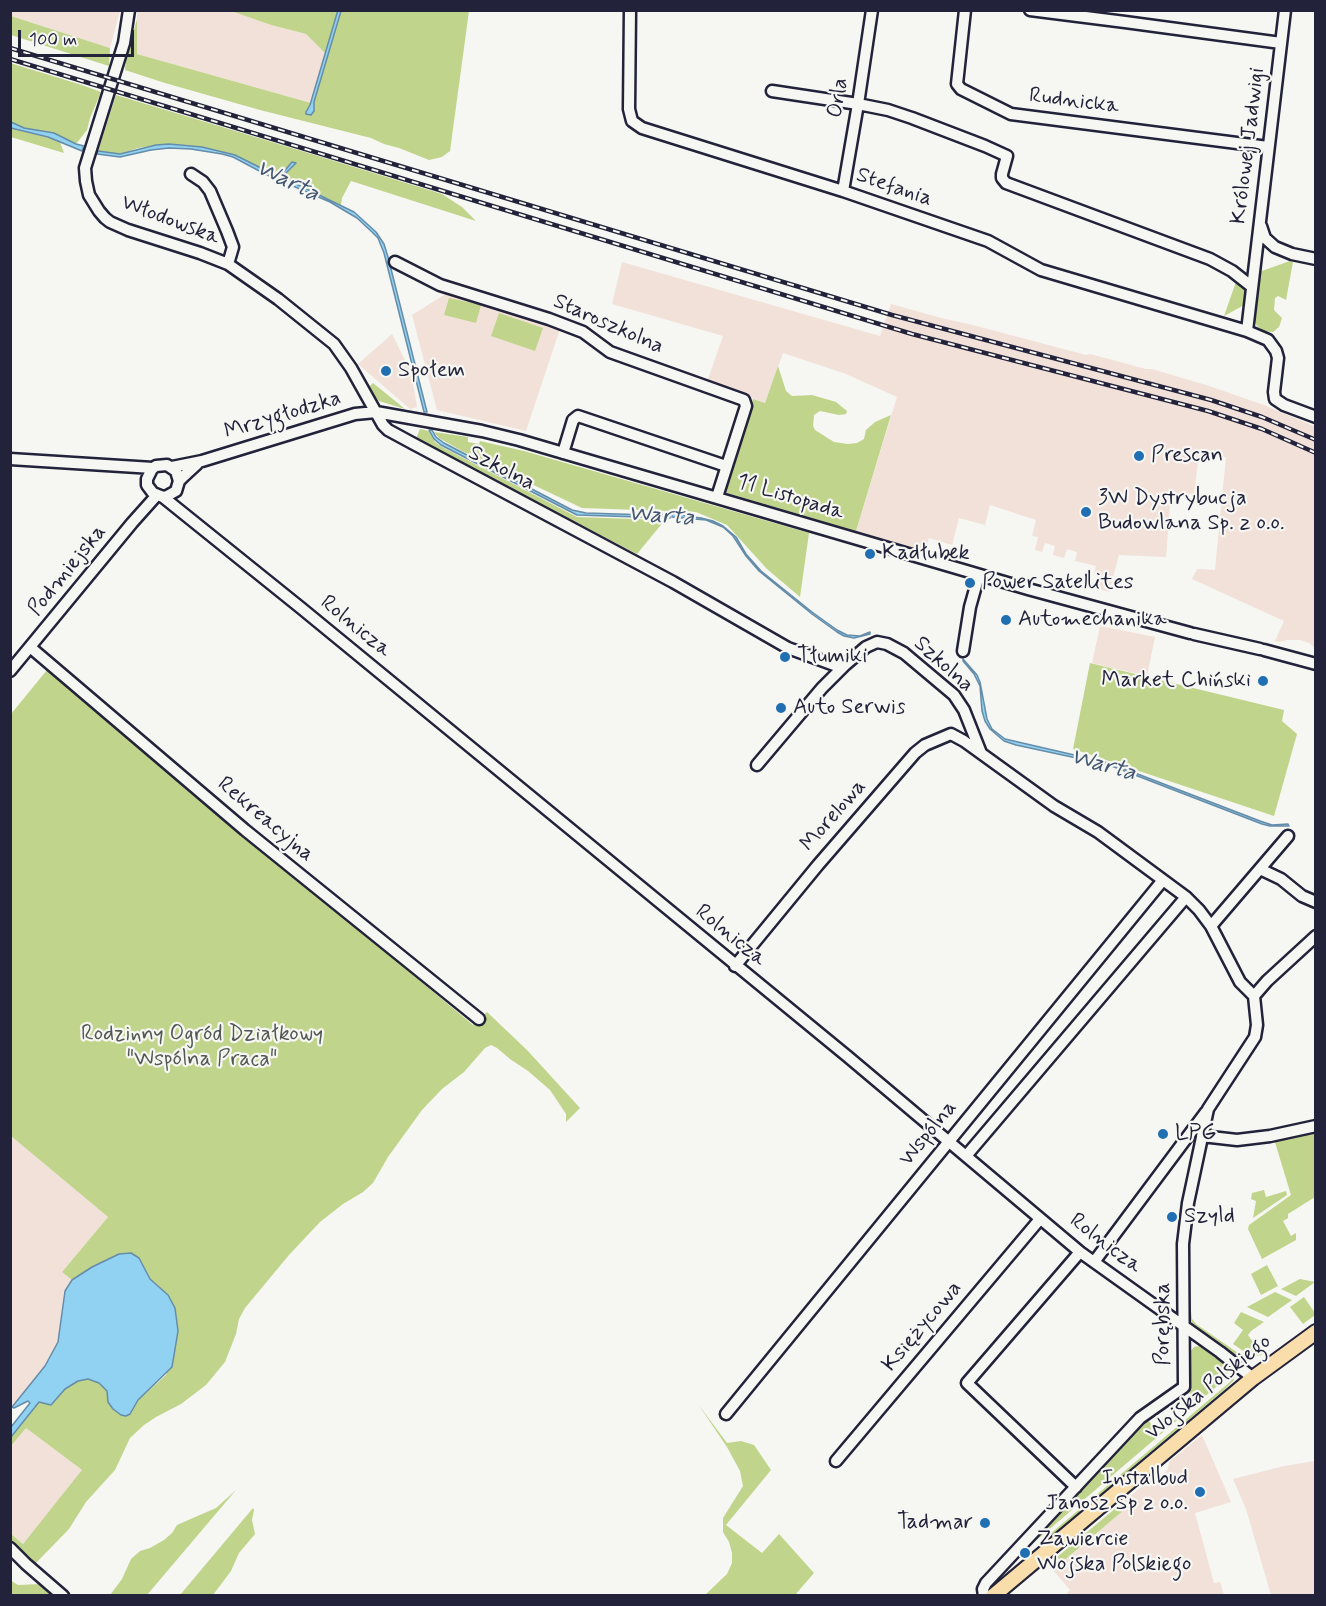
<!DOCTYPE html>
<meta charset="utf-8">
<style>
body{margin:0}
#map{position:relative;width:1326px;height:1606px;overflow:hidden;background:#f6f6f2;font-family:Mynerve,sans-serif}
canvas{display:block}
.frame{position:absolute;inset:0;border:12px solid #22223b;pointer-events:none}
.scale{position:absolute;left:18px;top:30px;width:116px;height:27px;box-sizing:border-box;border:3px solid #22223b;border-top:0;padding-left:8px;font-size:18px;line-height:21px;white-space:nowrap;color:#22223b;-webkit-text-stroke:4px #f6f6f2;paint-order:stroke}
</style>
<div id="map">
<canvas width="1326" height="1606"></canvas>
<div class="frame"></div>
<div class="scale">100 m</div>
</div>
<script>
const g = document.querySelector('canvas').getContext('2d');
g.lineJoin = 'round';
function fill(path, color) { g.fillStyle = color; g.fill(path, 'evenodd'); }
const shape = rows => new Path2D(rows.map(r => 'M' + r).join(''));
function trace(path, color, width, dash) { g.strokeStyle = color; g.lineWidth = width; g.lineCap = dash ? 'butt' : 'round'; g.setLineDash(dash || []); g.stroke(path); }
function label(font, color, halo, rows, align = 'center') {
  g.font = font + ' Mynerve,sans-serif'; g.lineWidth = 4.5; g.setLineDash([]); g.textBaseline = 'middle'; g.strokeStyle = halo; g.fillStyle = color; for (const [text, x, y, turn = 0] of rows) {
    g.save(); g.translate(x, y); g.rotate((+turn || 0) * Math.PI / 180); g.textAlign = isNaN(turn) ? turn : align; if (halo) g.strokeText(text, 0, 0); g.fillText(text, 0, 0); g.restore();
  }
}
fill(shape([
 [11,11,120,11,110,48,11,16],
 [137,11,231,11,271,25,306,34,325,53,311,103,137,54],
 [622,262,880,336,891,304,941,318,969,324,1086,355,1090,354,1146,369,1152,369,1206,385,1264,405,1316,427,1315,648,1309,643,1300,640,1287,640,1279,642,1275,641,1284,621,1192,579,1197,569,1215,570,1226,457,1206,455,1204,463,1198,462,1194,494,1171,493,1166,557,1119,555,1109,592,1096,588,1099,576,1094,574,1096,566,1075,561,1077,552,1067,549,1064,558,1053,555,1055,546,1045,543,1042,552,1035,550,1038,537,1032,536,1036,520,990,505,985,525,959,518,952,545,929,538,925,551,856,531,897,397,846,374,783,353,765,403,707,382,723,336,612,304],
 [447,293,560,329,526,431,437,410,412,315],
 [392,334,411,372,417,407,410,409,358,364],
 [1100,626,1155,637,1147,676,1092,663],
 [11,1136,108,1217,63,1271,72,1280,64,1291,58,1342,45,1366,11,1409],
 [26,1428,83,1471,23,1544,11,1534,11,1446],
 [1202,1435,1231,1502,1195,1513,1214,1583,1220,1582,1224,1595,1070,1595,1067,1593,1070,1590,1053,1570,1124,1510,1122,1503,1153,1477,1159,1477,1168,1469,1169,1462],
 [1315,1461,1315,1595,1271,1595,1246,1509,1233,1479,1284,1466]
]), '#f2e1d9');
fill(shape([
 [231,11,338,11,325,53,306,34,271,25],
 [341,11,469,11,450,151,442,157,429,160,399,148,384,144,371,138,260,110,165,83,125,70,126,59,137,19,137,54,311,103,306,112,314,107,313,102],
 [11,16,110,48,109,66,11,35],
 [10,63,82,85,101,92,90,118,87,130,76,144,54,133,23,128,11,122],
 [116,95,305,152,442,194,462,207,476,221,351,181,342,198,341,205,281,177,296,163,292,162,282,174,278,175,265,170,235,155,202,147,165,144,138,148,120,154,98,151],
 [10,128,53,139,60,142,64,153,11,137],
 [1290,261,1293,262,1286,300,1278,296,1275,298,1274,310,1282,318,1279,327,1273,332,1264,331,1257,326,1253,318,1259,272],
 [1237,279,1246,289,1247,294,1246,304,1224,316],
 [449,298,481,305,476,323,444,315],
 [499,313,543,328,535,351,491,336],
 [778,366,786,391,792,396,812,395,836,402,847,411,846,414,839,415,820,411,814,415,813,426,815,430,834,442,848,444,857,443,864,439,866,430,875,422,891,415,856,531,724,492,753,399,765,403],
 [373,383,405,409,379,401,375,397,369,387],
 [420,429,429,431,435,442,442,447,577,517,665,520,637,554,416,439],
 [434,432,468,437,468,442,479,444,480,441,524,451,809,533,800,597,767,569,727,525,696,512,582,508,462,451,439,438],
 [1090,663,1284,710,1282,721,1297,734,1274,816,1073,749],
 [47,670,473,1025,487,1012,527,1050,580,1108,566,1122,566,1114,550,1090,528,1071,510,1059,497,1048,491,1045,485,1048,464,1072,442,1089,422,1110,388,1157,373,1183,363,1192,343,1204,320,1222,289,1255,245,1308,239,1319,236,1334,225,1362,206,1385,181,1404,156,1417,144,1425,130,1438,115,1470,86,1502,69,1529,35,1564,11,1542,11,1534,23,1544,82,1470,26,1428,11,1446,11,1437,39,1402,56,1400,58,1395,65,1388,78,1381,88,1379,99,1383,107,1391,108,1402,130,1414,138,1400,166,1375,178,1331,175,1308,168,1295,150,1279,139,1258,119,1254,92,1267,72,1280,62,1272,108,1217,11,1136,11,714],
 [1315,1131,1315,1197,1288,1214,1288,1218,1283,1221,1291,1236,1296,1233,1296,1240,1262,1259,1248,1229,1249,1225,1291,1195,1274,1139],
 [1264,1190,1266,1197,1286,1191,1287,1195,1253,1218,1256,1201,1251,1199,1252,1193],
 [1267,1265,1278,1286,1261,1295,1251,1274],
 [1300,1279,1315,1282,1296,1296,1281,1289],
 [1275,1292,1292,1300,1268,1317,1247,1307],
 [1304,1297,1315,1313,1315,1315,1303,1324,1290,1307],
 [1187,1304,1190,1304,1192,1319,1196,1324,1241,1355,1238,1358,1194,1326,1189,1317],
 [1241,1312,1264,1322,1251,1331,1248,1335,1262,1355,1254,1356,1249,1355,1233,1344,1243,1330,1234,1323],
 [1200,1346,1230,1369,1223,1381,1025,1550,1023,1549,1128,1438,1148,1420,1159,1434,1190,1407,1190,1352,1194,1347],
 [1235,1372,1234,1380,1224,1390,1055,1533,1043,1540,1230,1382],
 [698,1404,727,1443,741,1441,754,1445,771,1470,726,1525,762,1553,779,1534,814,1573,795,1595,705,1595,727,1574,732,1563,732,1553,729,1542,723,1532,723,1518,743,1486,740,1471,727,1447],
 [236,1490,147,1595,110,1595,122,1579,131,1559,140,1551,150,1548,164,1540,172,1533,177,1525,216,1508],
 [1122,1503,1124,1510,1061,1563,1057,1557],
 [253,1508,254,1510,252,1520,255,1534,239,1553,231,1571,213,1595,180,1595],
 [10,1580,18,1585,41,1584,50,1588,58,1595,11,1595]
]), '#c0d58b');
const water = shape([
 [338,10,341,11,314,102,314,111,311,115,306,114,306,112,310,105,338,10],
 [11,122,24,128,54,133,76,144,84,146,82,151,48,137,11,128,11,122],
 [169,144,202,147,235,155,265,170,278,175,282,174,292,162,296,163,282,177,354,212,376,232,384,244,388,257,427,412,424,412,384,253,378,238,372,232,357,218,330,202,265,174,233,157,222,154,191,149,169,148,151,150,120,157,97,154,98,151,120,154,156,145,169,144],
 [429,430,432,430,436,437,444,443,572,510,586,513,649,515,655,514,656,512,658,514,670,515,670,518,577,515,441,445,434,439,429,430],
 [672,514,701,518,713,521,723,526,736,537,746,554,761,571,812,612,837,630,847,635,860,636,870,632,870,634,854,638,844,636,837,632,812,614,759,571,746,556,733,536,723,527,706,520,672,517,672,514],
 [963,659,977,675,980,682,987,719,992,729,1005,739,1109,763,1260,821,1272,825,1288,824,1289,826,1270,826,1262,824,1109,765,1016,745,1004,741,990,729,985,721,982,711,980,686,974,674,963,661,963,659],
 [131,1253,139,1258,150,1279,168,1295,175,1308,178,1331,172,1367,138,1400,130,1414,126,1416,121,1415,113,1409,108,1402,107,1391,99,1383,88,1379,78,1381,65,1389,51,1405,39,1402,11,1437,11,1427,30,1403,28,1401,14,1408,12,1407,45,1366,58,1342,65,1291,72,1280,92,1267,119,1254,131,1253]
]);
fill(water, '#91d2f2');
trace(water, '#658ca9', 1.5);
const minor = shape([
 [129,10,124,43,85,168,86,181,89,195,99,211,105,218,110,222,128,230,200,253,228,264,278,299,334,344,351,368,383,425,388,430,412,443,673,582,788,648,837,666,845,665,866,647,877,642,887,644,904,653,954,695,964,710,981,753],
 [630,10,629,109,632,121,642,128,843,191,988,241,1041,270,1247,331],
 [965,10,957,84,961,89,1011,114,1268,147],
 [1030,10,1125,22,1281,43],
 [1285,10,1247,331,1268,340,1276,351,1278,358,1274,392,1275,399,1284,405,1316,417],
 [772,91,858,104,888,110,912,118,985,146,1007,156,1002,174,1002,178,1006,183,1210,259,1232,271,1251,286],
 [191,174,203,182,210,191,227,231,233,247,228,264],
 [843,191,858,104,872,10],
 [1261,226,1265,238,1275,247,1292,254,1316,259],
 [395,262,440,285,549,319,583,332,610,352,744,400,746,406,717,497],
 [563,453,573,420,578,416,726,466],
 [10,459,153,468],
 [172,467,202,461,355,414,376,412,482,431,519,440,1028,589,1190,633],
 [179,481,176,471,167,465,156,466,152,469,147,479,147,485,153,493,163,497,167,496,176,491,179,481,184,476,197,464],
 [163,497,301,608,847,1056,1080,1252,1220,1352,1253,1378],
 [1194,634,1260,649],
 [30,647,245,830,479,1019],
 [1264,650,1316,664],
 [963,651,970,607,979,575],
 [10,671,132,523,157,495],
 [757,765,822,688,845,665],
 [1260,869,1281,879,1302,896,1316,902],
 [1211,926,1288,836],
 [735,966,818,865,915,753,925,745,951,734,964,741,1054,806,1098,832,1186,897,1199,910,1211,926,1240,982,1254,996],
 [1202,1136,1237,1140,1270,1136,1316,1126],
 [966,1156,1186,897],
 [1094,1262,1206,1112],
 [726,1414,1163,880],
 [836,1461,1040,1219],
 [1076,1487,967,1383,1080,1252],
 [10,1548,26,1564,63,1596],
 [984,1596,983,1589,986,1583,1140,1418,1184,1387,1183,1244,1188,1203,1208,1109,1255,1037,1257,1025,1254,996,1267,981,1316,936]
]);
const major = shape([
 [993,1596,1253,1378,1316,1332]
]);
trace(minor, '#22223b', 15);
trace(major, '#22223b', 18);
trace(minor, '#f6f6f2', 10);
trace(major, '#f9deab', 14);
const rail = shape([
 [10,48,892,315,1211,400,1262,417,1316,440],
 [10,59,912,334,1208,411,1262,429,1316,453]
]);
trace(rail, '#22223b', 4.5);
trace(rail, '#f6f6f2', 2, [7]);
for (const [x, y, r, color] of [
 [386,371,6,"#1f6fb2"],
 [1139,456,6,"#1f6fb2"],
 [1086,512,6,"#1f6fb2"],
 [870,554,6,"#1f6fb2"],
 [970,583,6,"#1f6fb2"],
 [1006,620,6,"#1f6fb2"],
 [785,657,6,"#1f6fb2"],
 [1263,681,6,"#1f6fb2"],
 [781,708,6,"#1f6fb2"],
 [1163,1134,6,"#1f6fb2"],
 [1172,1217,6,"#1f6fb2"],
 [1200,1492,6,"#1f6fb2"],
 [985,1523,6,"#1f6fb2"],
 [1025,1553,6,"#1f6fb2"]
]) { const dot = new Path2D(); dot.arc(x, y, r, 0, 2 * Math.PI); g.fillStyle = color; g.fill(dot); trace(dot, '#f6f6f2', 2); }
label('22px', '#22223b', '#f6f6f2', [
 ["Orla",839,98,-81],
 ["Rudnicka",1074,102,7],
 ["Królowej Jadwigi",1249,146,-83],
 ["Stefania",894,188,19],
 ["Włodowska",170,221,21],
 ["Staroszkolna",608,325,24],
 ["Mrzygłodzka",283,416,-17],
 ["Szkolna",501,469,28],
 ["11 Listopada",790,498,17],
 ["Podmiejska",68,571,-51],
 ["Rolnicza",355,627,39],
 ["Szkolna",943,665,42],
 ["Morelowa",834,816,-49],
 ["Rekreacyjna",265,820,40],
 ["Rolnicza",730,936,39],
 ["Wspólna",929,1134,-51],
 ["Rolnicza",1105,1244,37],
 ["Porębska",1164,1324,-90],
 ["Księżycowa",923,1327,-50],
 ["Wojska Polskiego",1209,1388,-39]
]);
label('22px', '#22223b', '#f6f6f2', [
 ["Społem",398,371],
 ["Prescan",1151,456],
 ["3W Dystrybucja",1098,499],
 ["Budowlana Sp. z o.o.",1098,524],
 ["Kadłubek",882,554],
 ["Power Satellites",982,583],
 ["Automechanika",1018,620],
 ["Tłumiki",797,657],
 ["Market Chiński",1251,681,"right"],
 ["Auto Serwis",793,708],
 ["LPG",1175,1134],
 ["Szyld",1184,1217],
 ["Instalbud",1188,1479,"right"],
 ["Janosz Sp z o.o.",1188,1504,"right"],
 ["Tadmar",973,1523,"right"],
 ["Zawiercie",1037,1540],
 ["Wojska Polskiego",1037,1565]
], 'left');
label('22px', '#515853', '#f6f6f2', [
 ["Rodzinny Ogród Działkowy",202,1035],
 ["\"Wspólna Praca\"",202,1060]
]);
label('italic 24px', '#435772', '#f6f6f2', [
 ["Warta",287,182,26],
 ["Warta",661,517,4],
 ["Warta",1103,766,16]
]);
</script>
